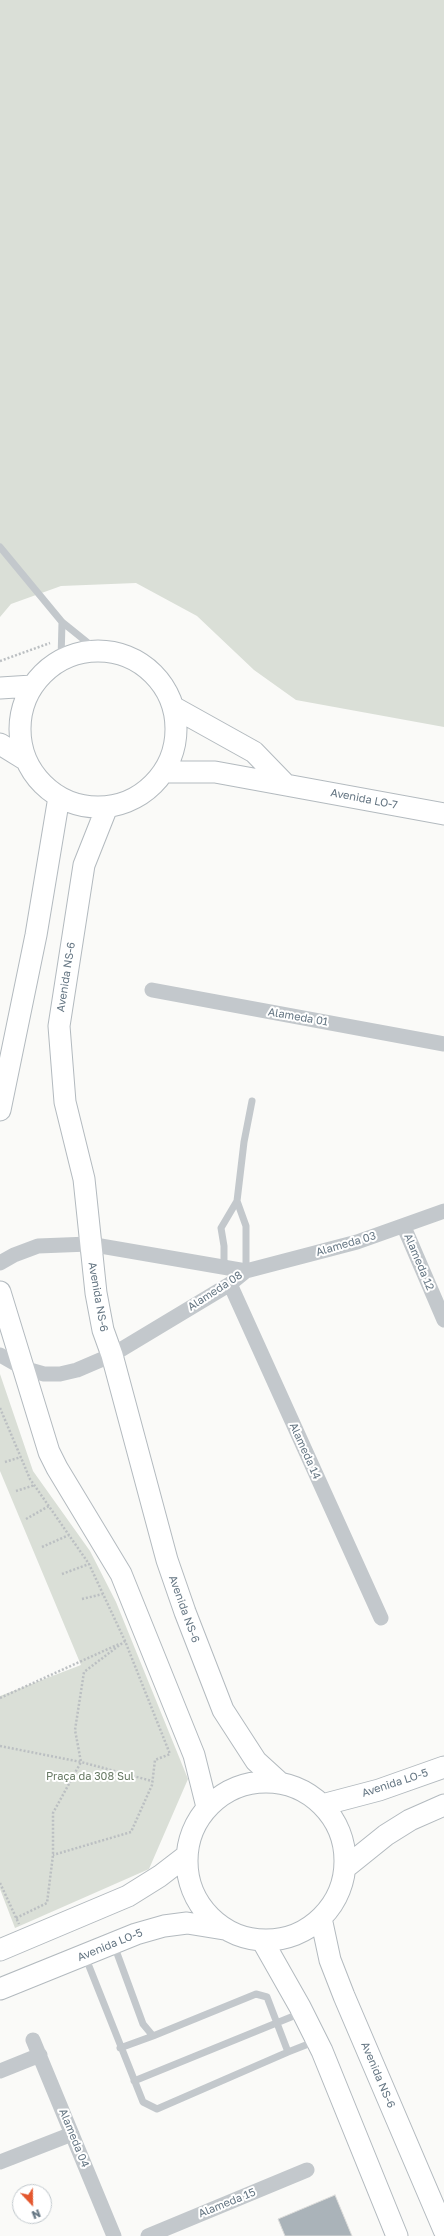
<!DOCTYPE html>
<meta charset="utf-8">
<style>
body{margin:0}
#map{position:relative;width:444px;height:2236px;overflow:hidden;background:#fafaf8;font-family:"Golos Text",sans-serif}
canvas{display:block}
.north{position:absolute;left:12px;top:2184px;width:40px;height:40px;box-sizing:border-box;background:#fff;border:1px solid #c1c8cd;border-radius:50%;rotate:158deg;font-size:11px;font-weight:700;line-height:16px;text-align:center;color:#657683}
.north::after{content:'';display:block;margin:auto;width:14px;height:18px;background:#e4572e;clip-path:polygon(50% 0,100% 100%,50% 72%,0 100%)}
</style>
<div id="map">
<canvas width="444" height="2236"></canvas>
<div class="north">N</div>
</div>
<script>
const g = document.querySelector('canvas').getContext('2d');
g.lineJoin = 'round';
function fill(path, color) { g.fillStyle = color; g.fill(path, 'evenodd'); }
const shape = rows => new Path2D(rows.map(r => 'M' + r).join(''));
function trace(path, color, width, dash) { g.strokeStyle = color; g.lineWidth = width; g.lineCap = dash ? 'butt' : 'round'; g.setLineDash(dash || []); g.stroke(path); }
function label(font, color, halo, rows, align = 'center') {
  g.font = font + ' "Golos Text",sans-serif'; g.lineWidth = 4; g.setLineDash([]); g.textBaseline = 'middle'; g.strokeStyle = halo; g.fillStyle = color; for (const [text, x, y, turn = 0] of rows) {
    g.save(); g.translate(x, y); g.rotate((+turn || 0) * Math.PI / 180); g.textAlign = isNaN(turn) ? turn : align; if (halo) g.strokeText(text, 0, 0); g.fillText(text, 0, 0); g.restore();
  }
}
fill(shape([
 [0,0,444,0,444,727,296,700,254,670,197,616,136,583,61,586,11,604,0,617],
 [0,1374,33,1471,90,1551,116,1602,188,1779,149,1869,15,1928,0,1889,0,1696,81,1665,0,1471]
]), '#dadfd7');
const building = shape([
 [335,2195,352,2236,285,2236,278,2219,335,2195]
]);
fill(building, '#aab3b9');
trace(building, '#dcdcda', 1);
const secondary = shape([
 '20 729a78 78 0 1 1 156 0a78 78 0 1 1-156 0Z',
 [0,688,32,686],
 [175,708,254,752,285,784],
 [0,744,26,760],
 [165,772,215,772,444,814],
 [107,807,84,865,59,1026,65,1102,84,1179,96,1293,103,1330,112,1355,167,1560,185,1612,223,1710,256,1761,279,1782],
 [0,1110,36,935,59,797],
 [0,1292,49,1452,57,1468,121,1574,194,1755,207,1807],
 '187 1861a79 79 0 1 1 158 0a79 79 0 1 1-158 0Z',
 [322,1805,379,1790,444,1767],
 [345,1868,386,1835,410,1820,444,1805],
 [321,1918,330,1960,344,1996,444,2230],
 [262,1940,300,2007,322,2051,397,2236],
 [0,1950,128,1896,160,1876,186,1856],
 [0,1989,136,1934,164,1926,187,1923,224,1929]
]);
trace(secondary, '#b3babf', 23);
trace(shape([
 [0,661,50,643],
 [0,1408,30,1479,89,1564,125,1641,170,1754,155,1760,152,1785,131,1832,53,1855],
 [5,1462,21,1457],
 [16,1491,35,1485],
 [26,1519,49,1506],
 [42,1547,69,1535],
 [62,1574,89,1564],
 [82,1599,103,1594],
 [0,1698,119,1644],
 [0,1746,81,1762,152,1781],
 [0,1883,19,1924],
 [16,1918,47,1903,53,1855,53,1813,81,1762,75,1730,84,1672,125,1641]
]), '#bbbfc2', 2.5, [2, 2]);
trace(shape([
 [0,547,62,622,98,651],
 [61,660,62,622],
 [237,1201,246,1226,246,1271],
 [224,1265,224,1246,221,1228,237,1201,244,1142,252,1101],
 [85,1956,143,2102,157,2109,288,2052,267,1997,256,1994,153,2036,143,2024,114,1945],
 [120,2048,153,2036],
 [288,2052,316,2041],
 [134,2081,301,2013]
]), '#c3c8cc', 7);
trace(shape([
 [152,990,444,1044],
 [404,1227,444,1320],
 [0,1263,14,1255,38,1246,89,1244,246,1271],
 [230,1284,381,1618],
 [0,1355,23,1368,44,1374,60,1374,77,1370,112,1355,230,1284,246,1271,357,1242,444,1211],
 [33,2040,114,2236],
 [0,2071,40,2055],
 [0,2162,72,2134],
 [148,2236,307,2170]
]), '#c3c8cc', 15);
trace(secondary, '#fff', 21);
label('11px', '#657683', '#fff', [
 ["Avenida LO-7",364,799,11],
 ["Avenida NS-6",66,977,-81],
 ["Alameda 01",298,1017,10],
 ["Alameda 03",346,1244,-16],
 ["Alameda 12",419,1262,67],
 ["Alameda 08",215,1291,-33],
 ["Avenida NS-6",98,1297,80],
 ["Alameda 14",305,1451,66],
 ["Avenida NS-6",184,1609,70],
 ["Avenida LO-5",395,1783,-18],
 ["Avenida LO-5",110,1945,-22],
 ["Avenida NS-6",378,2075,67],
 ["Alameda 04",74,2138,68],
 ["Alameda 15",227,2203,-22]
]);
label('11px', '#687a64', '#fff', [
 ["Praça da 308 Sul",90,1777]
]);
</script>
